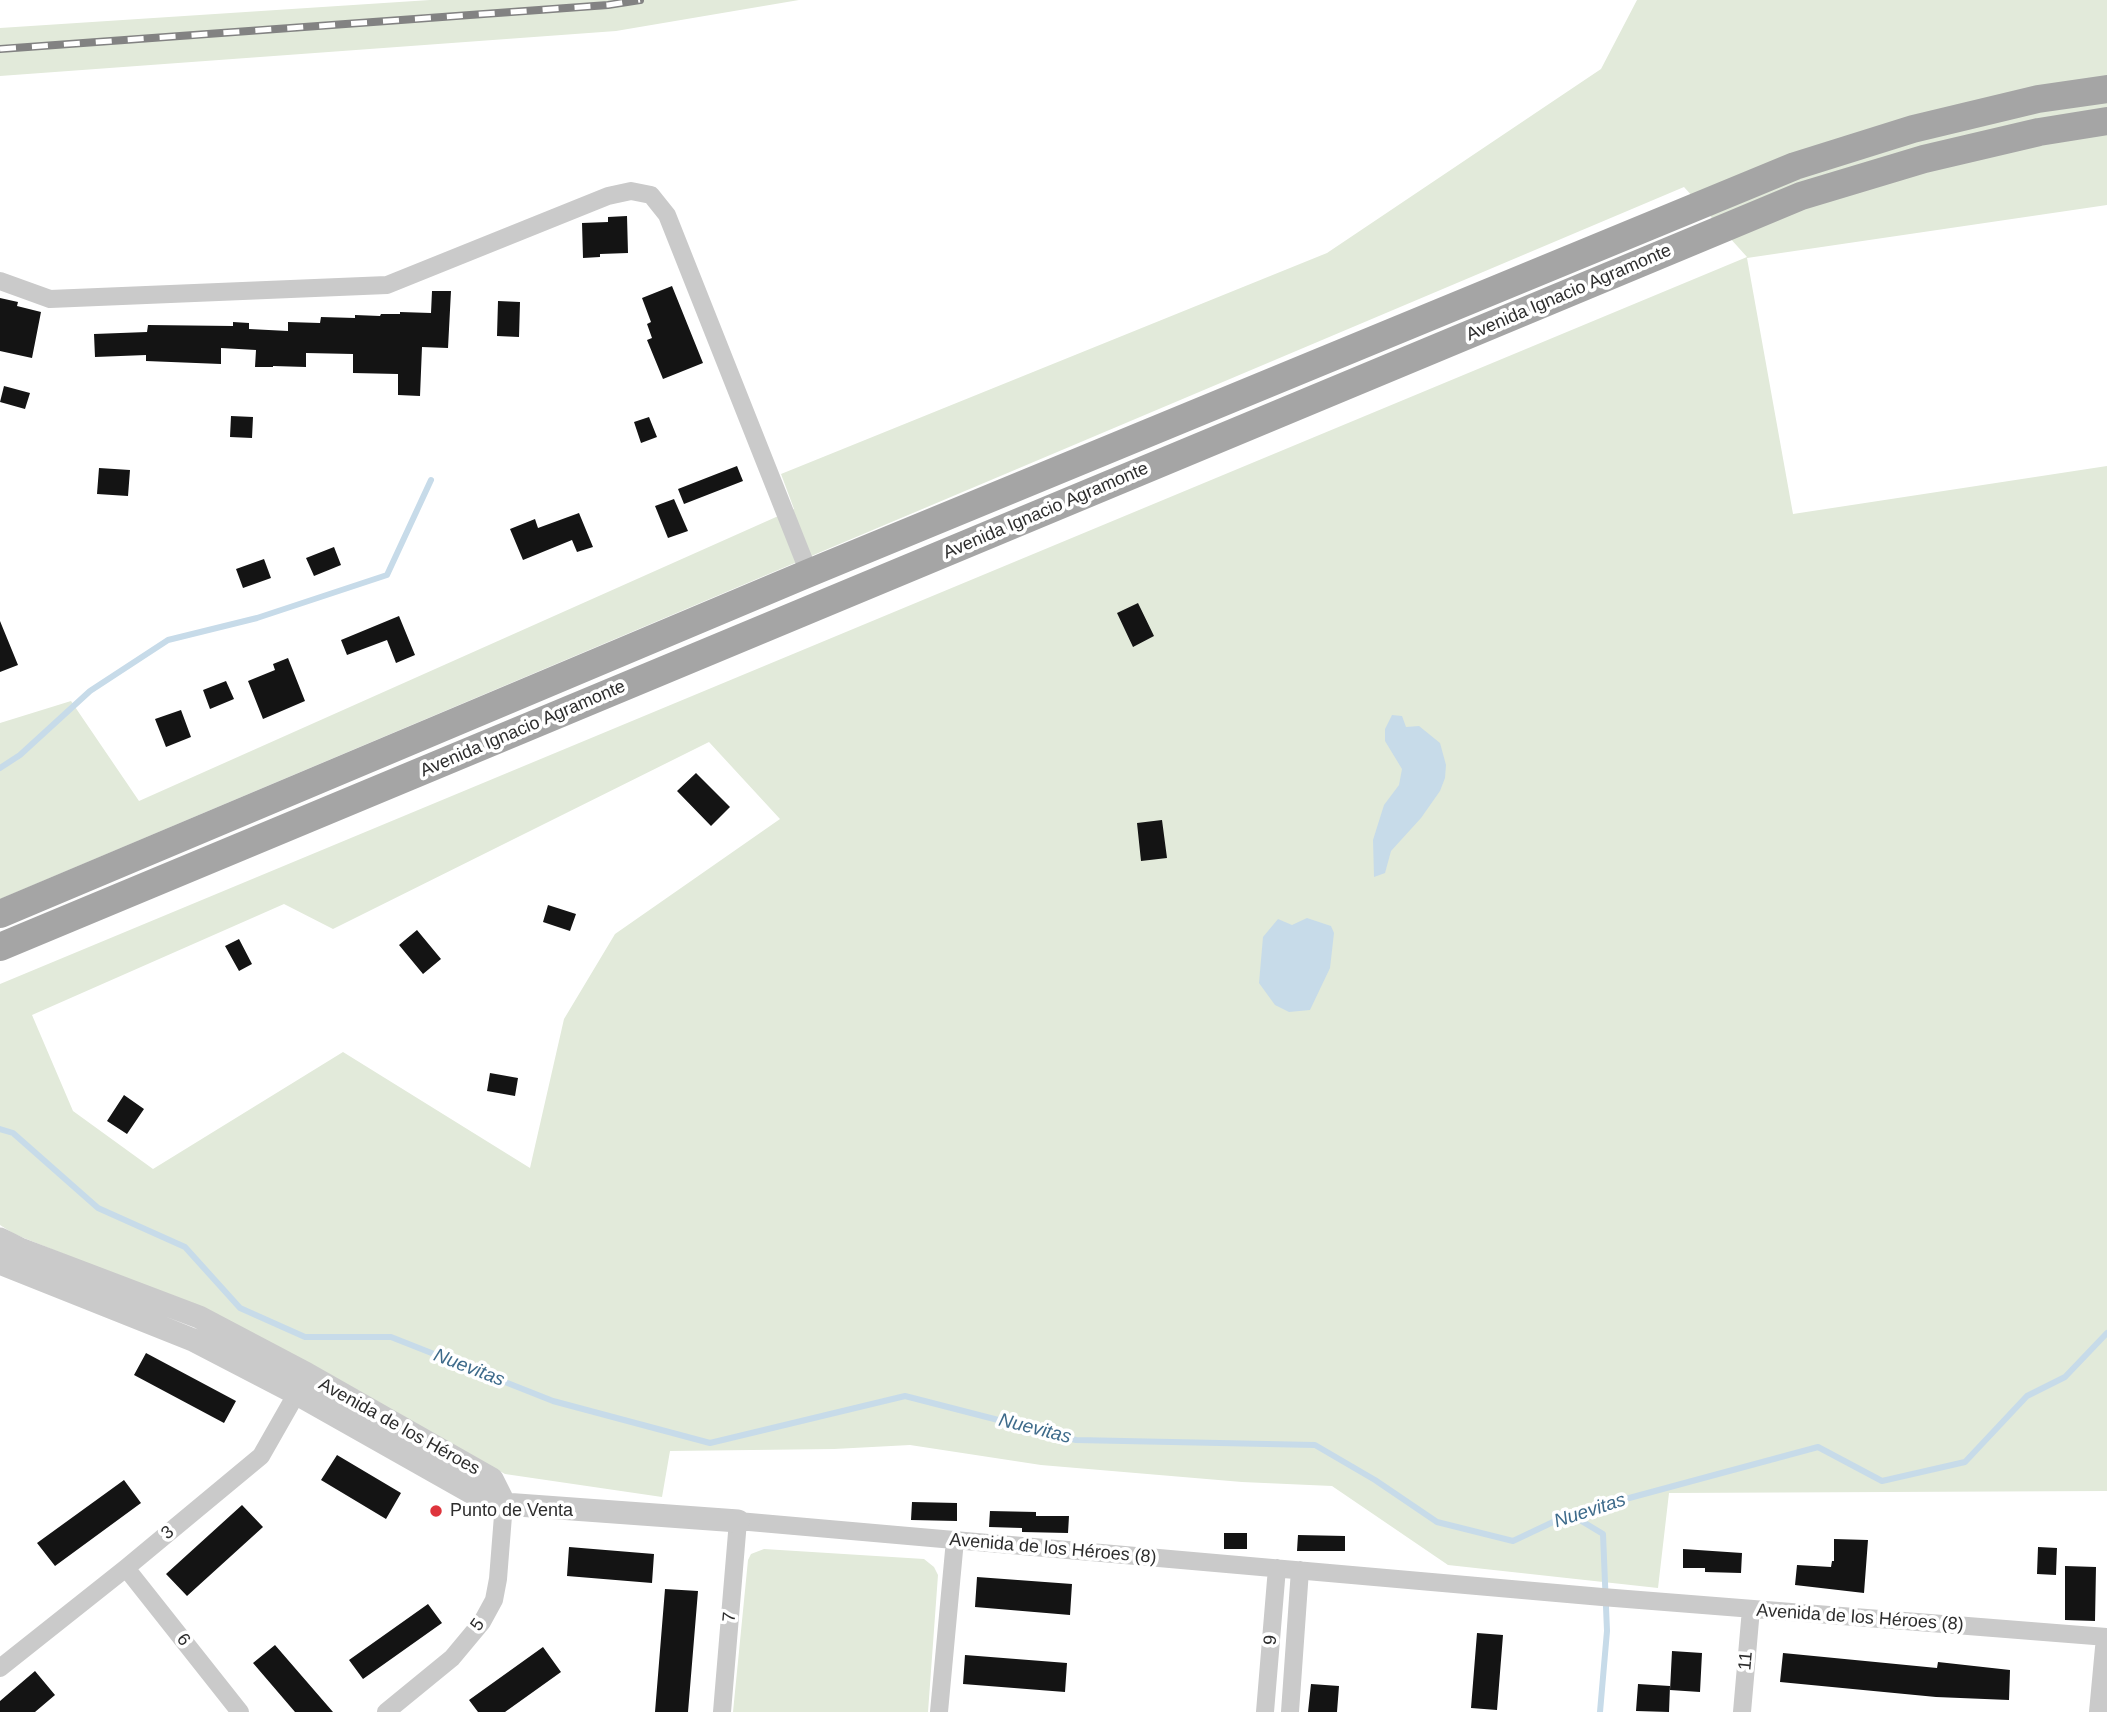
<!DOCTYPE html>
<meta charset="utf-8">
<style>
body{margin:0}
canvas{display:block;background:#fff}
</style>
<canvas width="2107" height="1712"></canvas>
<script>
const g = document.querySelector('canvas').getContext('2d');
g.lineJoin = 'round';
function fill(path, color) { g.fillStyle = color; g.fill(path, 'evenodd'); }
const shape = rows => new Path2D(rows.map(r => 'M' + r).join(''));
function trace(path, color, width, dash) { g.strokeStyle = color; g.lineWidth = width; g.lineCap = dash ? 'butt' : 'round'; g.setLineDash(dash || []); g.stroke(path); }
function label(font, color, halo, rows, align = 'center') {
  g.font = font + ' Helvetica,sans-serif'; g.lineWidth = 7; g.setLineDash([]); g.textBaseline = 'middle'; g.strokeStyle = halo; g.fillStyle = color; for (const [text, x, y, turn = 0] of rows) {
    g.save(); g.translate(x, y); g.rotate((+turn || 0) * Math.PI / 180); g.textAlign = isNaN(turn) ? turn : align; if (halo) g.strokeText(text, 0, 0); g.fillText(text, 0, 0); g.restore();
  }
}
fill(shape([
 [430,0,799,0,616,31,0,76,0,28],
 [1637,0,2107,0,2107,205,1747,258,1793,514,2107,466,2107,1491,1669,1493,1658,1588,1448,1565,1332,1486,1242,1482,1041,1465,910,1445,834,1449,670,1451,662,1497,505,1474,221,1317,14,1234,0,1225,0,984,1747,257,1684,187,0,899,0,723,71,701,139,801,794,509,781,474,1327,253,1601,69],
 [709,742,780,819,615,934,564,1019,530,1168,343,1052,153,1169,73,1111,32,1015,284,904,333,929],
 [764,1549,924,1559,934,1567,938,1575,928,1712,733,1712,748,1560,751,1554]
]), '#e2eada');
fill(shape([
 [1392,715,1402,716,1406,727,1419,726,1440,743,1446,765,1445,778,1440,791,1421,818,1391,851,1385,873,1374,877,1373,840,1384,805,1399,785,1402,769,1385,741,1385,729],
 [1307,918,1331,926,1334,933,1330,968,1310,1010,1289,1012,1275,1005,1259,983,1263,937,1278,919,1292,925]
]), '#c7dbe9');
trace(shape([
 [0,768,20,755,90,691,168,640,257,618,387,575,431,480],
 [0,1129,13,1133,98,1208,185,1247,240,1308,305,1337,391,1337,553,1401,710,1443,905,1396,1076,1440,1315,1445,1375,1480,1437,1522,1513,1541,1570,1514,1818,1447,1882,1481,1965,1462,2027,1396,2065,1377,2107,1333],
 [1570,1514,1603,1534,1607,1631,1600,1712]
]), '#c7dbe9', 6);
fill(shape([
 [627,216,628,253,600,254,600,257,583,258,582,223,608,222,608,217],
 [672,286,703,363,663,379,647,340,652,338,647,324,651,322,642,298],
 [432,291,451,291,448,348,422,347,420,396,398,395,398,374,353,373,353,354,306,353,306,367,273,366,273,367,255,367,256,350,221,348,221,364,146,361,146,355,95,357,94,334,147,332,148,325,233,326,233,322,249,323,249,329,288,331,288,322,320,323,321,317,355,318,355,315,380,316,381,314,400,314,400,312,431,313],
 [0,298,18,302,17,306,41,312,32,358,0,351],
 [498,301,520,302,519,337,497,336],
 [4,386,30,393,25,409,0,402],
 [231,416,253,417,252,438,230,437],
 [649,417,657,437,641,443,634,422],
 [737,466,743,481,684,504,678,489],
 [99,468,130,470,128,496,97,494],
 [674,499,688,531,668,538,655,506],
 [579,513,593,547,577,552,572,540,523,560,510,529,535,519,538,528],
 [334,547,341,565,314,576,306,558],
 [264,559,271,578,243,588,236,569],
 [1138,603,1154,636,1133,647,1117,613],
 [399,616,415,655,396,663,387,640,347,655,341,640],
 [0,621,18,665,0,672],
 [288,658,305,701,263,719,248,681,275,670,273,664],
 [226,681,234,699,210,709,203,690],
 [181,710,191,737,166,747,155,719],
 [696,773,730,807,711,826,677,791],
 [1162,820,1167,858,1141,861,1137,823],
 [548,905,576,914,570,931,543,922],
 [417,930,441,959,423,974,399,945],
 [239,939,252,964,239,971,225,946],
 [490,1073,518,1078,515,1096,487,1091],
 [124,1095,144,1109,127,1134,107,1121],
 [146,1353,236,1401,224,1423,134,1375],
 [337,1455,401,1493,386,1519,321,1480],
 [124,1480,141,1503,55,1566,37,1543],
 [912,1502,957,1503,957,1521,911,1520],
 [242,1505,263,1527,187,1596,166,1574],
 [990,1511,1036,1512,1036,1516,1069,1516,1068,1533,1022,1532,1022,1528,989,1527],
 [1224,1533,1247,1533,1247,1549,1224,1549],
 [1298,1535,1345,1536,1345,1551,1297,1551],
 [1834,1539,1868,1540,1864,1593,1795,1585,1797,1565,1831,1567,1832,1561,1834,1561],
 [569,1547,654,1554,652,1583,567,1576],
 [2038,1547,2057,1548,2056,1575,2037,1574],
 [1683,1549,1742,1553,1741,1573,1705,1572,1705,1568,1683,1568],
 [2065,1566,2096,1567,2095,1621,2065,1620],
 [977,1577,1072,1584,1070,1615,975,1607],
 [665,1589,698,1591,688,1712,655,1712],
 [428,1604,442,1623,363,1679,349,1660],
 [1477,1633,1503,1635,1497,1710,1471,1708],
 [275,1645,333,1712,295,1712,253,1663],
 [543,1647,561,1672,505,1712,478,1712,469,1700],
 [1672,1651,1702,1653,1700,1692,1670,1690],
 [1783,1653,1937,1668,1938,1662,2010,1670,2009,1700,1936,1697,1780,1682],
 [965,1655,1067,1663,1065,1692,963,1684],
 [35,1671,55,1695,35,1712,0,1712,0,1701],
 [1311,1684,1339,1686,1337,1712,1308,1712],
 [1638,1684,1670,1686,1669,1712,1636,1711]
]), '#141414');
trace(shape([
 [0,281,50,299,387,285,608,196,631,191,651,195,667,215,809,573],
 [126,1568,240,1712],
 [0,1668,126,1568,261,1456,302,1384],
 [386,1712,452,1658,482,1622,494,1600,498,1579,504,1503],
 [722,1712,738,1521,1602,1597,2107,1637],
 [939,1712,955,1540],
 [1265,1712,1277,1568],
 [1290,1712,1300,1570],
 [1742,1712,1751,1609],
 [2098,1712,2105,1637]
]), '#cacaca', 18);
trace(shape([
 [0,1239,20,1249,199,1317,307,1374,492,1479,504,1503],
 [0,1263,193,1340,297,1394,490,1503,738,1521]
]), '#cacaca', 23);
trace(shape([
 [0,914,809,573,1795,166,1913,129,2038,99,2107,89],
 [0,947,1801,196,1924,159,2039,132,2107,121]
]), '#a5a5a5', 28);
const rail = shape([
 [0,49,608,5,640,0]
]);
trace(rail, '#828282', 8);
trace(rail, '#fff', 5, [16]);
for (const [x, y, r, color] of [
 [436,1511,7,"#de343c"]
]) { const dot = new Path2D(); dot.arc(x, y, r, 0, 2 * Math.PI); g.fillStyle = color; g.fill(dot); trace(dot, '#fff', 2.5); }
label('18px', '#2d2d2d', '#fff', [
 ["Avenida Ignacio Agramonte",1569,293,-23],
 ["Avenida Ignacio Agramonte",1046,511,-23],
 ["Avenida Ignacio Agramonte",523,729,-23],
 ["Avenida de los Héroes",399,1427,29],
 ["3",168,1533,-40],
 ["Avenida de los Héroes (8)",1053,1549,5],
 ["7",730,1617,-85],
 ["Avenida de los Héroes (8)",1860,1618,4],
 ["5",478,1625,-54],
 ["6",183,1640,51],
 ["9",1271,1640,-85],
 ["11",1746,1661,-85]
]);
label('18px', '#2d2d2d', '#fff', [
 ["Punto de Venta",450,1511]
], 'left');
label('italic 19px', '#3e6b8b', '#fff', [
 ["Nuevitas",469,1368,21],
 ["Nuevitas",1035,1429,14],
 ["Nuevitas",1590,1511,-18]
]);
</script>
